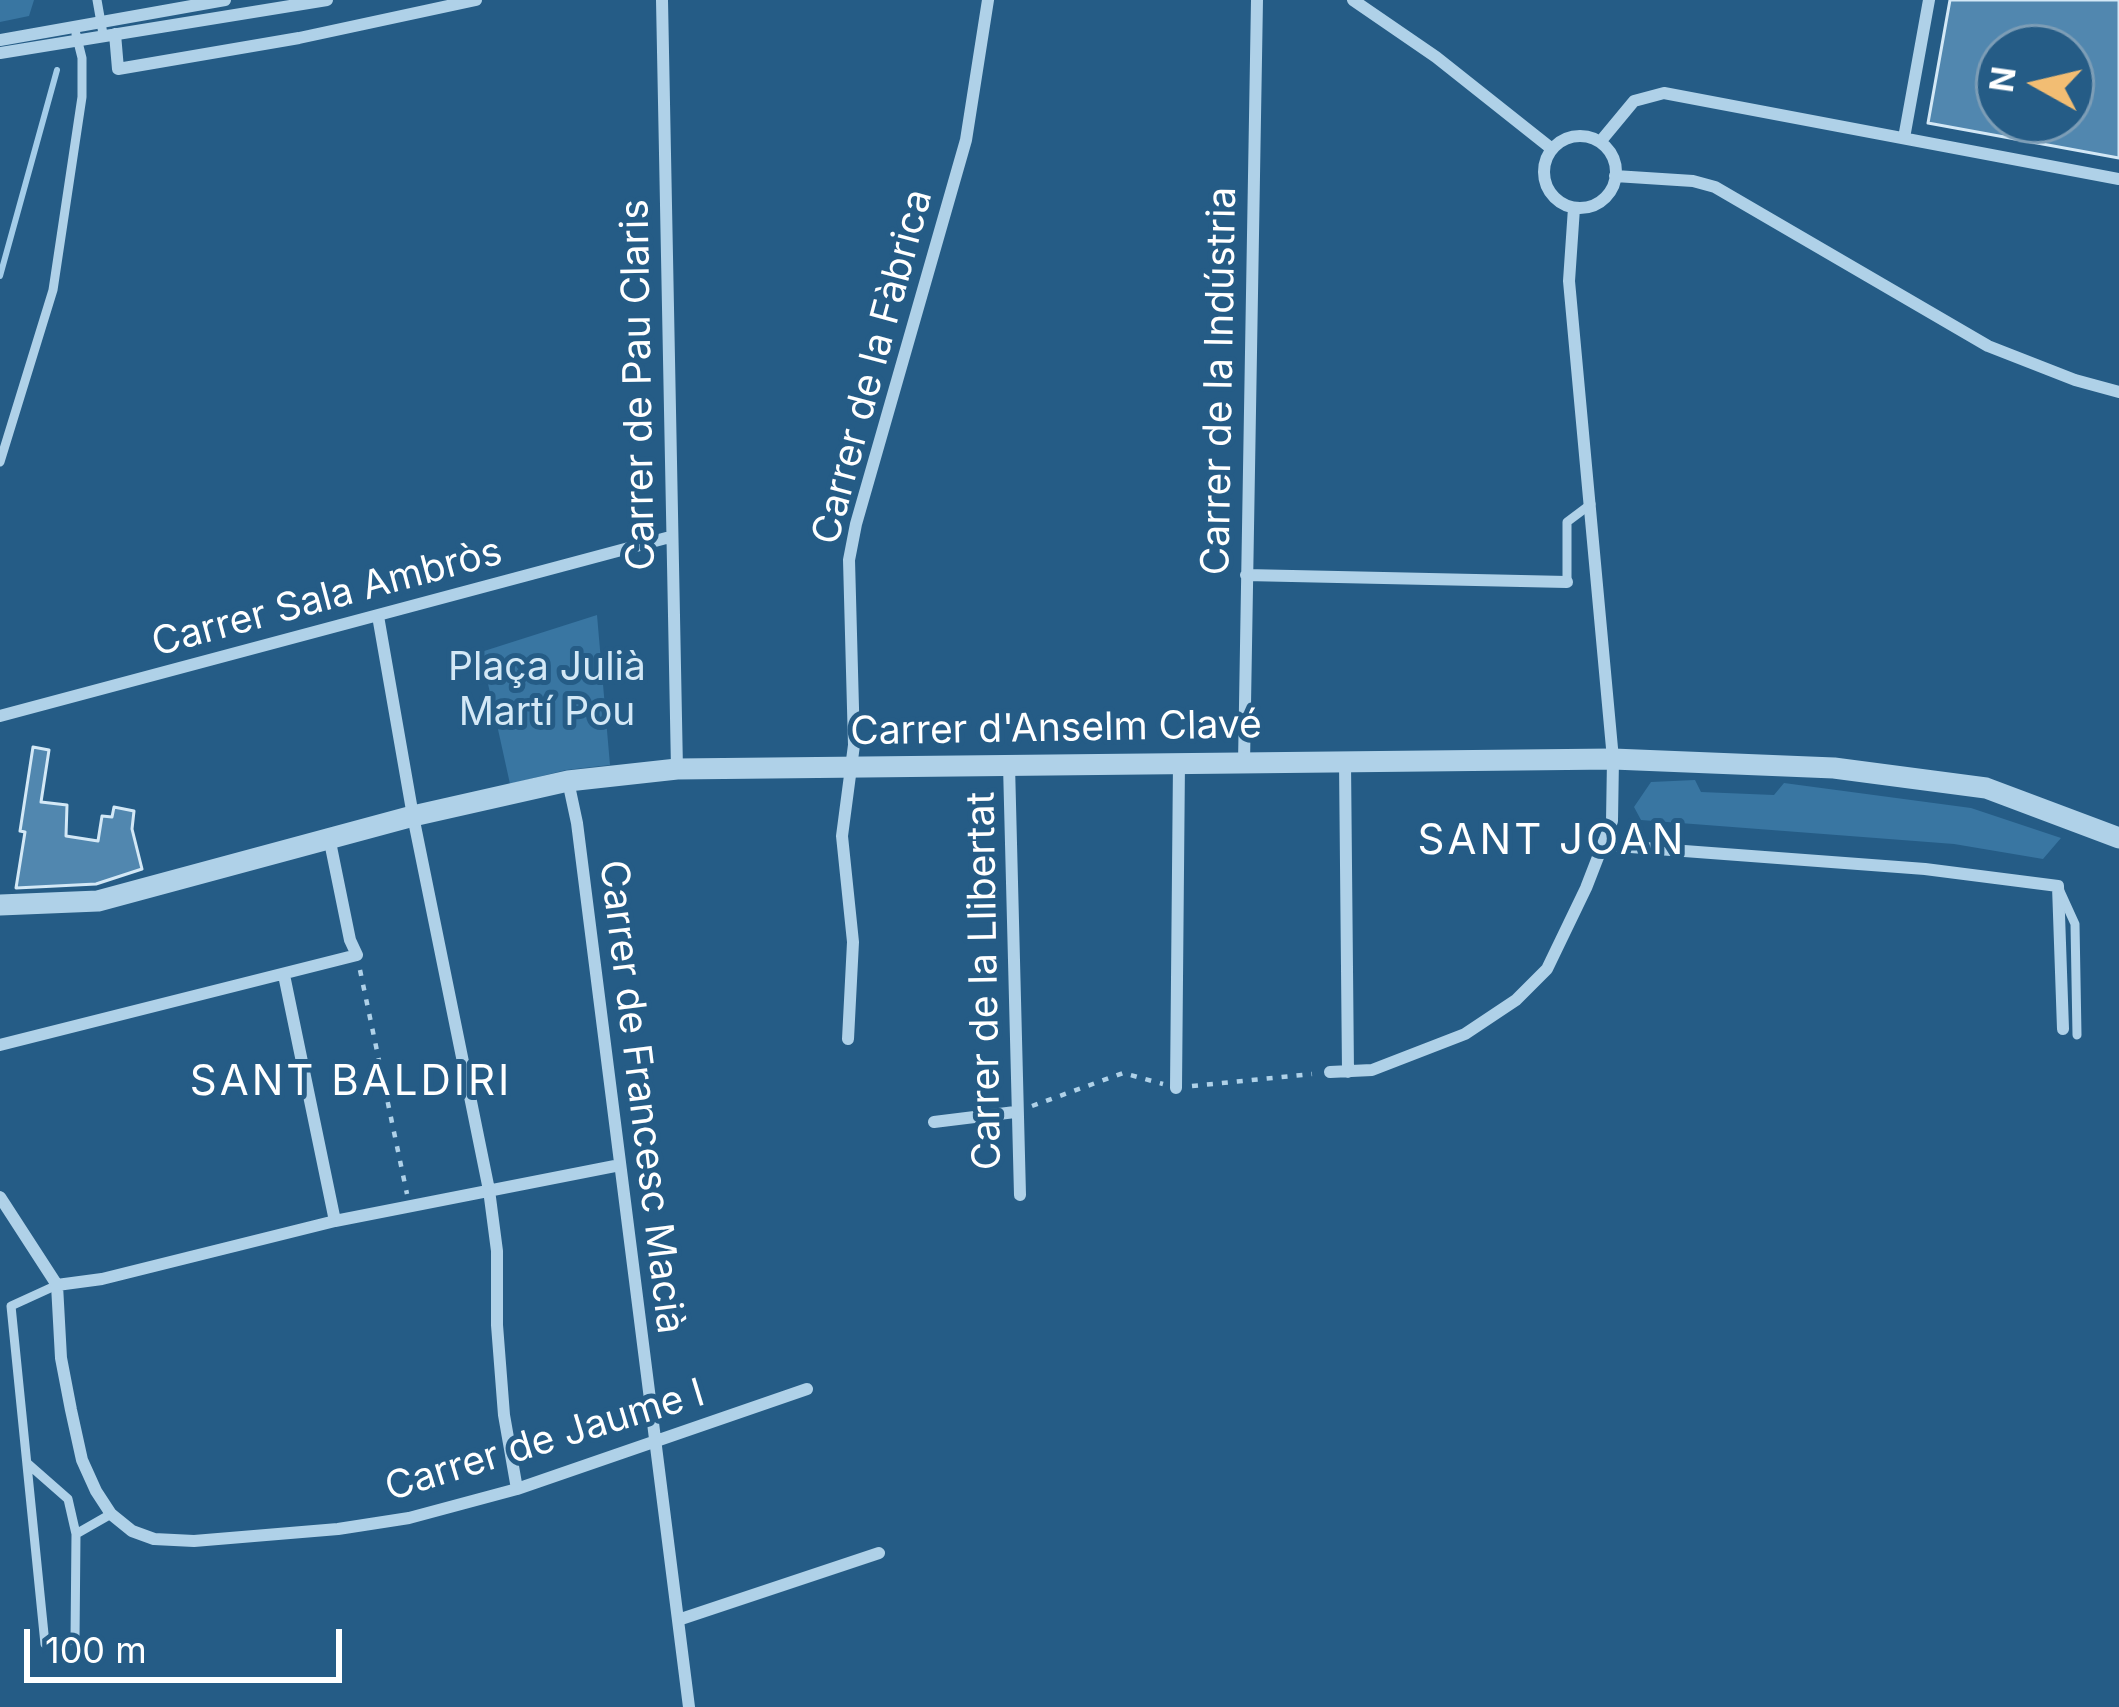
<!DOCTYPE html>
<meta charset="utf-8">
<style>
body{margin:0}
#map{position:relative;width:2119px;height:1707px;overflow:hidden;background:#255c86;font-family:Inter,sans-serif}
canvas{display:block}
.north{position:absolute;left:1975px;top:24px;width:120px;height:120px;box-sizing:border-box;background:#255c86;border:3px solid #7c9db6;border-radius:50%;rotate:278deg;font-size:33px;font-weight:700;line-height:48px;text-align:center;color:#fff}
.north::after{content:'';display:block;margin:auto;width:42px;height:54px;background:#f2bd73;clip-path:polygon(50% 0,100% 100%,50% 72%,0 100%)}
.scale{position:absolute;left:24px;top:1629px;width:318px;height:54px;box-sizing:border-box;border:6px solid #fff;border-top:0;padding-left:15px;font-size:36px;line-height:42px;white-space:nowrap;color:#fff;-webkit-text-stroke:9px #255c86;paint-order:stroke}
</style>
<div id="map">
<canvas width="2119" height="1707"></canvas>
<div class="north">N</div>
<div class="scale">100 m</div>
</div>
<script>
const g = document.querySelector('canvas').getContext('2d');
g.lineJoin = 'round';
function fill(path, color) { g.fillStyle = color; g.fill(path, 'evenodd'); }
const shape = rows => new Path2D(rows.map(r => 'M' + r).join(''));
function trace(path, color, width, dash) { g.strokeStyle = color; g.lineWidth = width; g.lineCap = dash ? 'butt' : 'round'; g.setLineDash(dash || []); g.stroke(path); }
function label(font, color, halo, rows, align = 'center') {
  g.font = font + ' Inter,sans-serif'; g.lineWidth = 10; g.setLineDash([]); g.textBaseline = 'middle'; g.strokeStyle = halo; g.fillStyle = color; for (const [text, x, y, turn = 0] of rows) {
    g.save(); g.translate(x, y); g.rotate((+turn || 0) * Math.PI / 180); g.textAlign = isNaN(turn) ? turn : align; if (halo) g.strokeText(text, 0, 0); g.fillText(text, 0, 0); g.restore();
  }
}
fill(shape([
 [0,0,34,0,29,16,0,22],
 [597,615,610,765,566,770,510,784,481,652],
 [1695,780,1701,792,1774,795,1784,783,1971,808,2061,838,2043,859,1954,844,1641,820,1634,807,1651,782]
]), '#3976a2');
trace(shape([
 [0,276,57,70]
]), '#a4cde9', 6);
const building = shape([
 [1950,0,2119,0,2119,158,1928,123,1950,0],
 [1999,48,2071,48,2071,120,1999,120,1999,48],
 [33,747,49,750,41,802,67,805,66,836,98,841,102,816,112,817,114,807,134,811,132,829,142,869,96,884,16,888,25,832,20,831,33,747]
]);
fill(building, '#5187af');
trace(building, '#d3e8f6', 3);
trace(shape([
 [360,970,407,1194],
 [1192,1086,1312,1074],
 [1032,1106,1123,1073,1163,1084]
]), '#afd1e8', 4.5, [6, 9]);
trace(shape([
 [97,0,103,34],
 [0,462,53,290,82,97,82,58,76,34],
 [1567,582,1567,522,1591,504],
 [2060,891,2075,924,2077,1035],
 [57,1285,11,1306,45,1644,75,1640,76,1534,111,1514],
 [27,1463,68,1499,76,1534]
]), '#afd1e8', 9);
trace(shape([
 [662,0,677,769],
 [1353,0,1436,57,1552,149],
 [115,34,118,69,299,38,476,0],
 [0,40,225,0],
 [0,53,327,0],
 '1544 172a36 36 0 1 1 72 0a36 36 0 1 1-72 0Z',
 [1904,138,1929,0],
 [1600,142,1634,101,1664,93,2119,179],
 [1615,176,1693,181,1715,187,1988,346,2075,380,2119,392],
 [1246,575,1567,582],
 [378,616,413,816,489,1190,497,1251,497,1325,504,1415,517,1489],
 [0,716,670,537],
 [1345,762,1348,1072],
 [1244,763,1257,0],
 [1009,765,1020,1195],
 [568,781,577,823,689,1707],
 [1604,845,1925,869,2058,886,2063,1029],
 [284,975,335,1221],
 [848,1039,853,942,842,836,854,745,849,560,856,524,966,140,988,0],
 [0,1045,357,955,350,940,329,837],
 [1330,1072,1372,1070,1465,1034,1516,1000,1547,969,1586,888,1612,821,1613,759,1569,281,1574,208],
 [1176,1088,1179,762],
 [934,1122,1015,1112],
 [0,1197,57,1285,61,1358,71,1410,82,1460,96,1491,111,1514,132,1531,154,1539,194,1541,338,1529,409,1518,517,1489,807,1389],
 [57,1285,102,1279,335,1221,620,1165],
 [678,1620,879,1553]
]), '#afd1e8', 12);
trace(shape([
 [0,905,98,901,413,816,568,781,677,769,1613,759,1834,768,1986,788,2119,838]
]), '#afd1e8', 21);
label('39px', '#fff', '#255c86', [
 ["Carrer de la Fàbrica",873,367,-75],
 ["Carrer de la Indústria",1220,381,-89],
 ["Carrer de Pau Claris",639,385,-91],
 ["Carrer Sala Ambròs",327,598,-15],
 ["Carrer d'Anselm Clavé",1056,729,-1],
 ["Carrer de la Llibertat",985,981,-91],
 ["Carrer de Francesc Macià",641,1097,83],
 ["Carrer de Jaume I",545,1441,-17]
]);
label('39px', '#d3e8f6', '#255c86', [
 ["Plaça Julià",547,668],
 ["Martí Pou",547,713]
]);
g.letterSpacing = '3px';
label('42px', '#fff', '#255c86', [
 ["SANT JOAN",1552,841],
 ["SANT BALDIRI",351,1082]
]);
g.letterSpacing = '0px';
</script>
